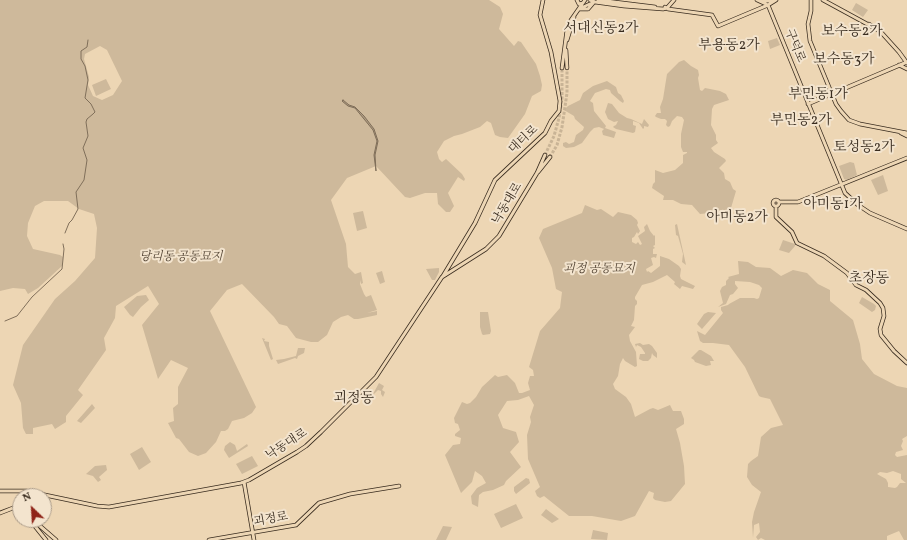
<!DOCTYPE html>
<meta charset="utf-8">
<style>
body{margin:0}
#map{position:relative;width:907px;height:540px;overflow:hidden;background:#edd6b4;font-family:Vollkorn,serif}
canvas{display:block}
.north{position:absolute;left:12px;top:488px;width:40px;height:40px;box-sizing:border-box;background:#f3e4ce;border:1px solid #a99a88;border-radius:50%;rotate:335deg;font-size:11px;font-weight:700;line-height:16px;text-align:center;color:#392c1f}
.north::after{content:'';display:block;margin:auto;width:14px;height:18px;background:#8f2418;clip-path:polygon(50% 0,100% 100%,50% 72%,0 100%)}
</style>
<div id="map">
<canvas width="907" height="540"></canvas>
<div class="north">N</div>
</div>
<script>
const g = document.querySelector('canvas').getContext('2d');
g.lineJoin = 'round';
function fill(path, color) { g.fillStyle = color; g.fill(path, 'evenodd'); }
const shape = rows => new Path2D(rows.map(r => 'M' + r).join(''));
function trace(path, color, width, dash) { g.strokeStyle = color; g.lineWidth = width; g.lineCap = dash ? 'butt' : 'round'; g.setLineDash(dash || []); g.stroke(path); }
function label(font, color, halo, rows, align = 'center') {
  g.font = font + ' Vollkorn,"Noto Serif KR",serif'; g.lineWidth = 4; g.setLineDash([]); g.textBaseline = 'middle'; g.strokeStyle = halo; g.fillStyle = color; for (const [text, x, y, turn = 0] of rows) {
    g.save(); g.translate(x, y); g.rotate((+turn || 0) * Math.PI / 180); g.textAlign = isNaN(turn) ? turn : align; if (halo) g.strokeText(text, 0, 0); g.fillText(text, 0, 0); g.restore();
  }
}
fill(shape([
 [0,0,489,0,500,7,503,14,499,29,514,46,518,41,521,42,536,64,540,76,542,85,541,91,532,96,525,114,508,138,500,137,495,135,491,123,487,121,480,127,462,134,454,136,444,141,437,152,439,159,442,162,446,159,462,174,465,179,464,181,458,177,448,193,454,206,450,212,446,212,438,204,437,193,425,193,410,198,405,197,376,166,347,178,331,200,346,244,348,267,355,274,361,272,363,283,361,284,361,280,360,284,364,294,366,297,371,295,377,310,367,313,377,311,377,315,358,319,354,319,348,315,341,317,333,322,327,335,318,342,311,342,296,338,287,326,279,324,274,317,242,284,227,290,210,311,256,407,252,413,244,418,232,421,228,429,225,431,221,431,216,442,206,453,198,456,189,452,179,439,176,438,168,423,174,421,173,408,178,404,178,387,188,368,171,360,158,379,142,325,159,304,148,286,116,306,115,318,104,338,106,350,78,390,83,395,66,416,66,422,55,429,52,424,33,428,33,434,26,434,23,428,21,403,13,385,23,345,55,299,75,281,95,258,97,228,94,214,79,209,68,201,44,201,35,206,28,223,27,236,33,249,60,255,63,257,62,266,38,288,28,294,25,289,13,288,0,291],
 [100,46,107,50,122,81,113,95,102,100,93,96,88,85,89,77,84,59,85,54],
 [856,3,868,10,863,17,852,10],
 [777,38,780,45,770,49,768,41],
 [684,60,691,66,698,70,699,75,698,78,700,90,702,91,705,88,720,91,726,94,729,100,714,105,712,109,711,125,716,135,716,140,718,143,711,148,714,152,725,159,726,161,719,168,724,173,725,179,730,182,733,189,736,191,731,208,728,211,700,214,692,205,681,204,673,200,663,200,664,196,652,188,653,184,655,182,655,170,663,173,675,170,683,163,683,155,687,153,687,152,683,152,681,147,681,134,684,120,682,117,677,116,672,121,670,126,668,127,666,125,667,121,665,119,661,119,656,117,655,116,657,113,661,113,660,107,663,99,667,74,679,62],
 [106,79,111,89,96,96,92,85],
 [607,81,616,87,618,93,621,95,624,101,623,103,620,101,611,93,610,90,606,89,595,93,590,101,593,103,594,111,606,126,605,128,616,132,614,138,603,135,602,131,604,129,599,127,594,128,590,132,582,143,574,147,566,148,563,146,563,143,566,142,569,144,574,142,576,135,583,130,584,127,575,119,574,116,564,110,568,106,580,100,583,93,593,86],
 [608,103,612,104,619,113,627,118,631,119,642,124,644,119,649,125,648,127,644,126,644,128,643,129,639,123,633,121,633,125,636,126,635,132,633,133,616,129,613,127,614,126,616,125,618,121,614,122,608,119,605,112],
 [850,162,854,163,857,175,847,180,844,179,839,166],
 [883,175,888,191,878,195,871,180],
 [585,205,597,210,601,209,613,217,618,212,631,215,637,220,638,223,637,225,640,231,638,234,637,232,634,237,632,238,632,242,636,244,638,242,640,245,642,244,638,236,645,231,644,227,647,224,650,231,654,236,655,235,655,245,653,246,655,248,653,249,653,254,657,254,656,258,654,257,651,258,653,265,646,269,647,272,648,271,651,273,660,266,660,256,669,259,679,266,681,269,680,276,681,279,695,286,693,289,682,286,680,289,674,284,675,282,667,275,653,282,642,285,635,297,635,299,637,301,637,304,635,306,634,320,631,326,635,327,629,335,630,341,636,352,637,366,635,367,625,361,623,358,620,364,618,376,613,384,615,389,626,397,631,404,635,417,650,409,653,408,658,410,670,405,673,411,681,411,684,419,684,424,676,429,680,443,684,466,685,484,671,501,665,502,655,500,653,498,654,493,649,491,635,516,621,521,592,516,569,516,544,496,540,498,537,496,535,491,540,487,528,459,527,435,531,422,530,417,534,405,529,396,518,400,507,401,498,415,503,428,516,432,519,442,510,452,521,467,506,481,504,485,493,490,483,492,479,495,478,507,472,504,471,496,477,488,486,483,482,476,475,471,472,482,461,493,445,455,453,445,460,444,461,438,455,436,455,434,460,430,458,424,455,423,454,418,462,402,467,404,470,403,476,397,482,387,495,375,498,377,507,375,515,383,519,393,522,393,530,390,528,383,530,376,534,376,533,370,529,367,540,331,560,308,562,292,556,289,552,268,539,238,543,229,582,213],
 [363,211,367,228,357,231,353,213],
 [677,224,686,265,682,262,683,254,678,236,676,235,675,225],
 [783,240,795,244,795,246,789,253,779,250],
 [738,261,748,262,756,267,770,268,781,276,793,270,807,273,818,284,830,290,830,301,853,320,860,344,862,359,874,374,897,386,907,388,907,436,902,439,903,441,901,446,903,450,896,452,895,455,897,457,907,455,907,540,904,540,899,531,887,536,887,540,765,540,761,538,758,540,756,537,760,532,759,523,754,525,753,538,752,522,754,512,761,492,752,485,747,477,748,464,751,461,758,456,761,437,771,428,783,425,770,399,761,397,759,396,745,367,729,345,713,343,703,343,700,341,697,331,705,335,723,313,721,310,721,307,728,305,729,304,740,298,754,298,757,299,759,298,762,288,759,285,750,282,735,281,735,284,738,288,733,294,730,295,726,304,718,307,723,303,720,291,722,287,726,285,726,281,729,278,728,277,739,274],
 [893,471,901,474,901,479,906,483,900,483,897,487,895,488,888,487,888,483,886,479,877,474,880,472,887,473],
 [439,268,439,272,435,280,432,280,426,269],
 [382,271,385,282,380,284,376,273],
 [146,295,149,300,141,307,133,317,130,315,124,307,137,296],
 [862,297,874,304,876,306,875,310,872,312,859,303],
 [480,312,488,312,491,331,490,334,483,335,482,334,480,327],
 [708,312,716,313,702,329,697,324,704,314],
 [262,338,265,339,264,341,269,342,269,346,273,359,271,360],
 [640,343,643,345,649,344,652,346,657,353,657,358,653,355,652,353,651,358,648,361,643,361,639,359,640,354,645,354,645,353,641,347,637,345,636,347,635,344],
 [298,348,305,348,304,353,298,356,297,359,295,358,278,364,276,360,284,359,296,356],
 [699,350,701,350,711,356,714,361,710,361,711,365,706,366,695,362,694,360,691,358],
 [379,383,384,386,382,390,385,392,383,397,381,394,381,391,378,390,374,394,373,394],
 [92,404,95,408,81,423,77,421],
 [230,442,235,445,237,451,247,444,248,446,229,458,224,450,225,446],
 [142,447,151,462,139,470,130,454],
 [252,456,258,466,242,474,236,464],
 [106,465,107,470,99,477,101,480,98,482,93,476,86,474,95,466],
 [526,478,529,479,530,483,516,494,514,491,514,487],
 [516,504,523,518,501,528,494,514],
 [546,509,559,519,552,523,541,515],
 [443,526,452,527,446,540,436,540],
 [593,530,608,533,607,540,591,539]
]), '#ceb99b');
const water = shape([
 [343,100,349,105,355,107,364,116,374,129,378,141,375,155,376,171,374,155,377,141,373,130,355,108,348,106,342,101,343,100]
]);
fill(water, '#b09c81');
trace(water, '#806f5a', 1);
trace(shape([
 [65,233,69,223,72,220,78,209,76,192,84,180,87,160,83,148,88,136,86,122,87,119,93,114,95,112,91,104,85,98,88,80,85,66,81,59,81,51,87,47,88,40],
 [5,321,17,316,32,297,62,269,64,249,63,244]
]), '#806f5a', 1);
trace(shape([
 [545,155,554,136,559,118,562,98,562,68],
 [550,157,557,145,562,127,567,93,567,68]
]), '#c9b496', 3, [3, 1.5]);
const major = shape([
 [577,0,579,4,583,3],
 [590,0,595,2,624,6,663,9,667,8,674,0],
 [598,0,655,7],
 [757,0,768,5,845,193,858,205,870,213,907,229],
 [811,0,811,11,808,24,810,41,836,104,841,111,849,120,860,124,907,133],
 [823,0,880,31,899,52,907,63],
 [761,1,773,1],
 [665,7,668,9,712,15,718,26,768,5,776,0],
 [581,8,592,3],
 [579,9,588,9,594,2],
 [869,24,879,31],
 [567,40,574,17],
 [566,50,567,68],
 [899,65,907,69],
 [562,68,567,30,571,20,585,0],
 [805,95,817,100],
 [808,104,907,62],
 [901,133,907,136],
 [538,172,550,157],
 '773 203a3 3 0 1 1 6 0a3 3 0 1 1-6 0Z',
 [779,202,798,202,907,158],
 [776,206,776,217,792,232,797,243,824,256,847,273,856,285,866,290,880,303,883,308,884,316,880,329,881,335,894,351,907,363],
 [443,276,475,223,495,180,545,133,551,121,559,111,560,101,551,52,540,15,543,0],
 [244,482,254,540],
 [0,491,26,491,97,506,109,507,241,483,249,480,297,452,306,446,321,432,376,377,442,277,486,249,499,236,537,173,545,155],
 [0,513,13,508,20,508],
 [30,520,46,540],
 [33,520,56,540],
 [209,540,296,525,319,503,350,494,399,486]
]);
trace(major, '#392c1f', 4.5);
trace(major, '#edd6b4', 3);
label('12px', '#392c1f', '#f3e4ce', [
 ["구덕로",794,46,68],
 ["대티로",524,140,-43],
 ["낙동대로",508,204,-59],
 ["낙동대로",287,445,-33],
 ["괴정로",271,520,-10]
]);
label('italic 12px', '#574838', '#f3e4ce', [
 ["당리동 공동묘지",181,258],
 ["괴정 공동묘지",599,270]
]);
label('14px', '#392c1f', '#f3e4ce', [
 ["서대신동2가",601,29],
 ["보수동2가",852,32],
 ["부용동2가",729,46],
 ["보수동3가",844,60],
 ["부민동1가",818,95],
 ["부민동2가",801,121],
 ["토성동2가",864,148],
 ["아미동1가",833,205],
 ["아미동2가",737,218],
 ["초장동",869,279],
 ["괴정동",354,399]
]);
</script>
